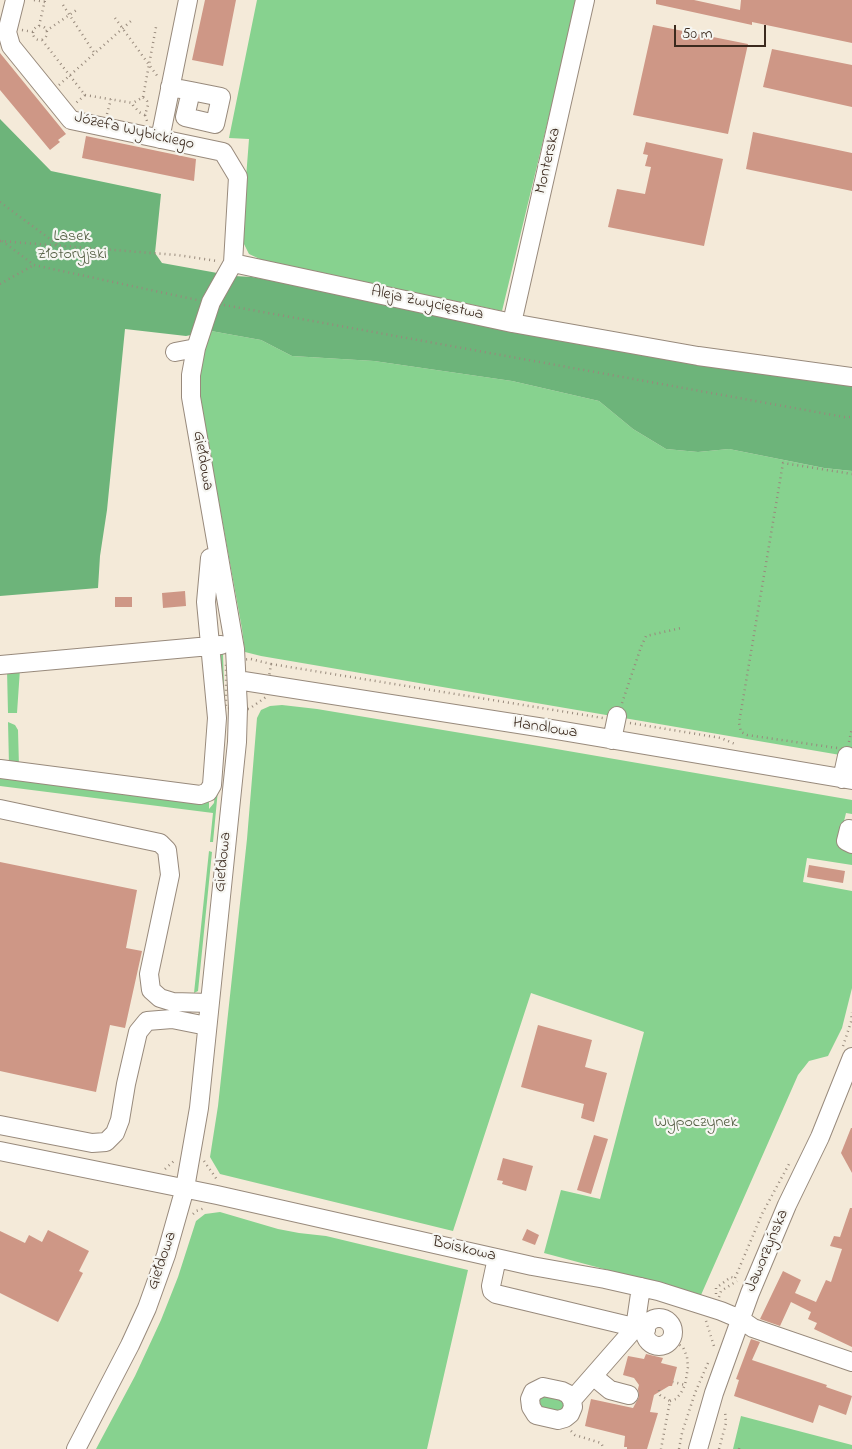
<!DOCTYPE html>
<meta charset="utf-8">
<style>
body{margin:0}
#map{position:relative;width:852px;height:1449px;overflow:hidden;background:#f4ead9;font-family:"Indie Flower",sans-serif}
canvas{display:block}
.scale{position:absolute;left:674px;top:25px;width:92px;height:22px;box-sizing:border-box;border:2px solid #3b2a1e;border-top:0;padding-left:6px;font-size:15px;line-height:18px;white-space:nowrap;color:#3b2a1e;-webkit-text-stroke:4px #f6f6f2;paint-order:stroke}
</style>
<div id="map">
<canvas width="852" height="1449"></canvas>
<div class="scale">50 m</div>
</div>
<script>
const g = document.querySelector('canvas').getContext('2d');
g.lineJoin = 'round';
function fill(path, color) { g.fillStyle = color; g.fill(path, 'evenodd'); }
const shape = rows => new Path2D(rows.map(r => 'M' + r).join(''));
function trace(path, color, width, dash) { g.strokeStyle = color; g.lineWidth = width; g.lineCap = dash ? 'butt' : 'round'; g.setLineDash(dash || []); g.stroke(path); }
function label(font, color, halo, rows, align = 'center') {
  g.font = font + ' "Indie Flower",sans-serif'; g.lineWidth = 4.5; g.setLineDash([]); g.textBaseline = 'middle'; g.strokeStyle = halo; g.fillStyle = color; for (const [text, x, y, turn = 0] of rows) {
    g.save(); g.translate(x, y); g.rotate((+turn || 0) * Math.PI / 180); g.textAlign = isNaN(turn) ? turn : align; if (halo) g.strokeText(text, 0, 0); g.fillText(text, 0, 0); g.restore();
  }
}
fill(shape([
 [257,0,577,0,502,311,264,261,249,254,243,242,242,230,249,139,229,138],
 [211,331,261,340,292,356,374,361,512,381,599,401,633,429,666,449,698,452,729,449,824,468,852,471,852,757,261,656,245,652,242,629,205,426,199,387,199,371,203,353],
 [220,653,223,654,225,716,213,842,210,842,213,813,0,786,0,773,209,800,209,809,214,803,220,745,218,667,221,667],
 [20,669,17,713,8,713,7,670],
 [282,705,317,709,539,746,852,800,852,814,846,813,839,842,852,846,852,865,807,858,803,882,852,891,852,988,842,1028,828,1056,809,1061,798,1075,701,1295,544,1253,561,1190,600,1199,644,1032,531,993,453,1231,220,1174,210,1157,218,1106,247,839,257,718,261,710,270,706],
 [8,722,15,725,18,730,19,767,9,765],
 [209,851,212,852,198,991,194,993],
 [220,1212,278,1229,299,1233,326,1236,468,1270,427,1449,96,1449,135,1376,161,1320,178,1277,196,1221,205,1214],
 [537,1394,565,1398,563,1414,540,1412],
 [741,1416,852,1445,852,1449,733,1449]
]), '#87d28f');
fill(shape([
 [0,119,51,171,161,194,155,253,162,263,234,276,252,277,333,292,513,332,766,374,852,385,852,471,824,468,729,449,698,452,666,449,633,429,599,401,512,381,374,361,292,356,261,340,211,331,186,336,125,329,107,510,100,556,98,588,0,596]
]), '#6db47a');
fill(shape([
 [205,0,236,0,223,66,192,60],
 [656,0,694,0,740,10,741,0,852,0,852,43,752,22,752,25,656,4],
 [653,25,748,44,728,134,633,115],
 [772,49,852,65,852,107,763,87],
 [0,53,66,134,58,140,60,142,50,150,0,90],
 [753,132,852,153,852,191,746,169],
 [86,136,196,159,194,181,82,158],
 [646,142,723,159,704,246,608,227,617,189,645,194,651,167,645,166,648,155,643,154],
 [185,591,186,606,163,608,162,593],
 [115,597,132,597,132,607,115,607],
 [0,862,137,890,126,948,142,951,125,1028,110,1025,96,1092,0,1071],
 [809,865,845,871,843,883,807,877],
 [538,1025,592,1040,585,1067,607,1073,594,1122,581,1118,584,1104,521,1087],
 [851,1128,852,1128,852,1173,841,1153],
 [594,1135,608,1139,591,1194,577,1190],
 [503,1158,533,1166,526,1191,502,1184,503,1181,497,1180],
 [850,1208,852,1208,852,1347,814,1329,817,1323,808,1319,811,1312,791,1302,780,1326,760,1319,783,1271,801,1280,795,1293,816,1302,826,1280,831,1282,842,1249,830,1246,834,1236,840,1237],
 [527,1229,539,1235,535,1245,522,1240],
 [48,1230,89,1251,79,1271,83,1273,58,1322,0,1293,0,1231,25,1243,29,1235,42,1242],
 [751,1339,760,1342,752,1360,827,1385,826,1387,852,1396,846,1415,819,1405,813,1423,734,1396,739,1380,736,1379],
 [646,1354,663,1358,661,1363,677,1367,672,1386,669,1386,654,1395,650,1412,658,1413,647,1449,627,1449,627,1447,624,1447,625,1436,585,1426,591,1399,633,1408,639,1397,638,1389,639,1385,634,1378,623,1375,628,1356,644,1359]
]), '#ce9786');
const minor = shape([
 [15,0,7,32,11,46,71,120,223,152,238,177,233,263,211,302,196,348,191,375,191,397,235,649,238,708,237,742,199,1108,185,1188,166,1255,147,1308,130,1345,76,1449],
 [170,87,191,91,221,97,215,124,185,117,191,91],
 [160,139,188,0],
 [233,263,512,323,698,356,852,377],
 [512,323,585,0],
 [175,352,196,348],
 [0,665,221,645],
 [237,680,557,730,852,780],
 [612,740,617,716],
 [0,769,200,795,208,792,212,785,217,718,206,602,210,558],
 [842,779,847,756],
 [0,809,160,843,167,850,170,875,149,974,151,990,160,998,173,1002,210,1003],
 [849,829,846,841,852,844],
 [0,1125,92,1143,106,1142,115,1133,120,1120,126,1084,138,1032,147,1021,172,1019,207,1026],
 [0,1151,217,1195,532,1266,605,1279,658,1291,721,1311,740,1319,753,1328,852,1362],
 [497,1258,491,1286,492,1291,496,1294,646,1330],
 '645 1332a14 14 0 1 1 28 0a14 14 0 1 1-28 0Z',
 [593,1376,610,1390,629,1395],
 [543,1387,562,1391,568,1394,572,1400,573,1407,570,1414,565,1418,558,1420,536,1415,531,1407,530,1399,533,1392,543,1387],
 [572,1400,635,1328,641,1287],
 [698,1449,714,1393,750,1293,787,1205,820,1137,852,1057]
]);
trace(minor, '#988a7c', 20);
trace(shape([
 [34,0,45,2],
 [63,5,95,54],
 [115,18,158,77],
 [39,26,45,0],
 '33 33a7 7 0 1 1 14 0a7 7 0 1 1-14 0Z',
 [22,30,33,32],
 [46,31,78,9],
 [42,40,85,95,76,103],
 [59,85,131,21],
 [85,95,133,103],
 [143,97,156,27],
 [107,114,111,99],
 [145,115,139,112,133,105,133,103,143,97,147,101,148,105,145,115,147,121],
 [0,202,58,245],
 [0,241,177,255,217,261],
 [2,241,34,265,197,300],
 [0,284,34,265],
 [224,305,844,417,852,417],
 [251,659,271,664,266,697,249,709,226,708,226,661,251,659],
 [271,664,603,718],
 [622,703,641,647,646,636,681,628],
 [630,723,721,738,735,744],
 [849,742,852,728],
 [837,748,747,735,741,732,739,723,783,463,852,474],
 [843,1046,851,1022,852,1012],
 [204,1161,218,1181],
 [165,1169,174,1161],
 [193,1214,196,1211,205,1208],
 [735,1278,762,1214,789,1164],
 [716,1294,716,1288,731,1277,735,1278],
 [719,1297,721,1291,737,1281],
 [706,1321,714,1346],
 [671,1340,683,1347,687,1357,688,1367,685,1385],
 [659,1390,660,1395,670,1401,661,1449],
 [670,1401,676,1399,681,1393,685,1385,673,1382],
 [571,1431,575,1435,601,1443,604,1449],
 [679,1449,682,1433,695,1393,708,1363],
 [719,1449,726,1423,725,1411],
 [739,1449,740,1445]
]), '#988a7c', 2.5, [1, 4]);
trace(minor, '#fff', 18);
label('16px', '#3b2a1e', '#f6f6f2', [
 ["Józefa Wybickiego",134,132,13],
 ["Monterska",549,161,-77],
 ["Aleja Zwycięstwa",427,304,12],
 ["Giełdowa",202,461,80],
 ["Handlowa",545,729,9],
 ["Giełdowa",224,862,-84],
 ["Boiskowa",464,1250,13],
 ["Jaworzyńska",768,1251,-67],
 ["Giełdowa",163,1261,-71]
]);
label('16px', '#525c40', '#f6f6f2', [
 ["Lasek",72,237],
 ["Złotoryjski",72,255],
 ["Wypoczynek",696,1123]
]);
</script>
